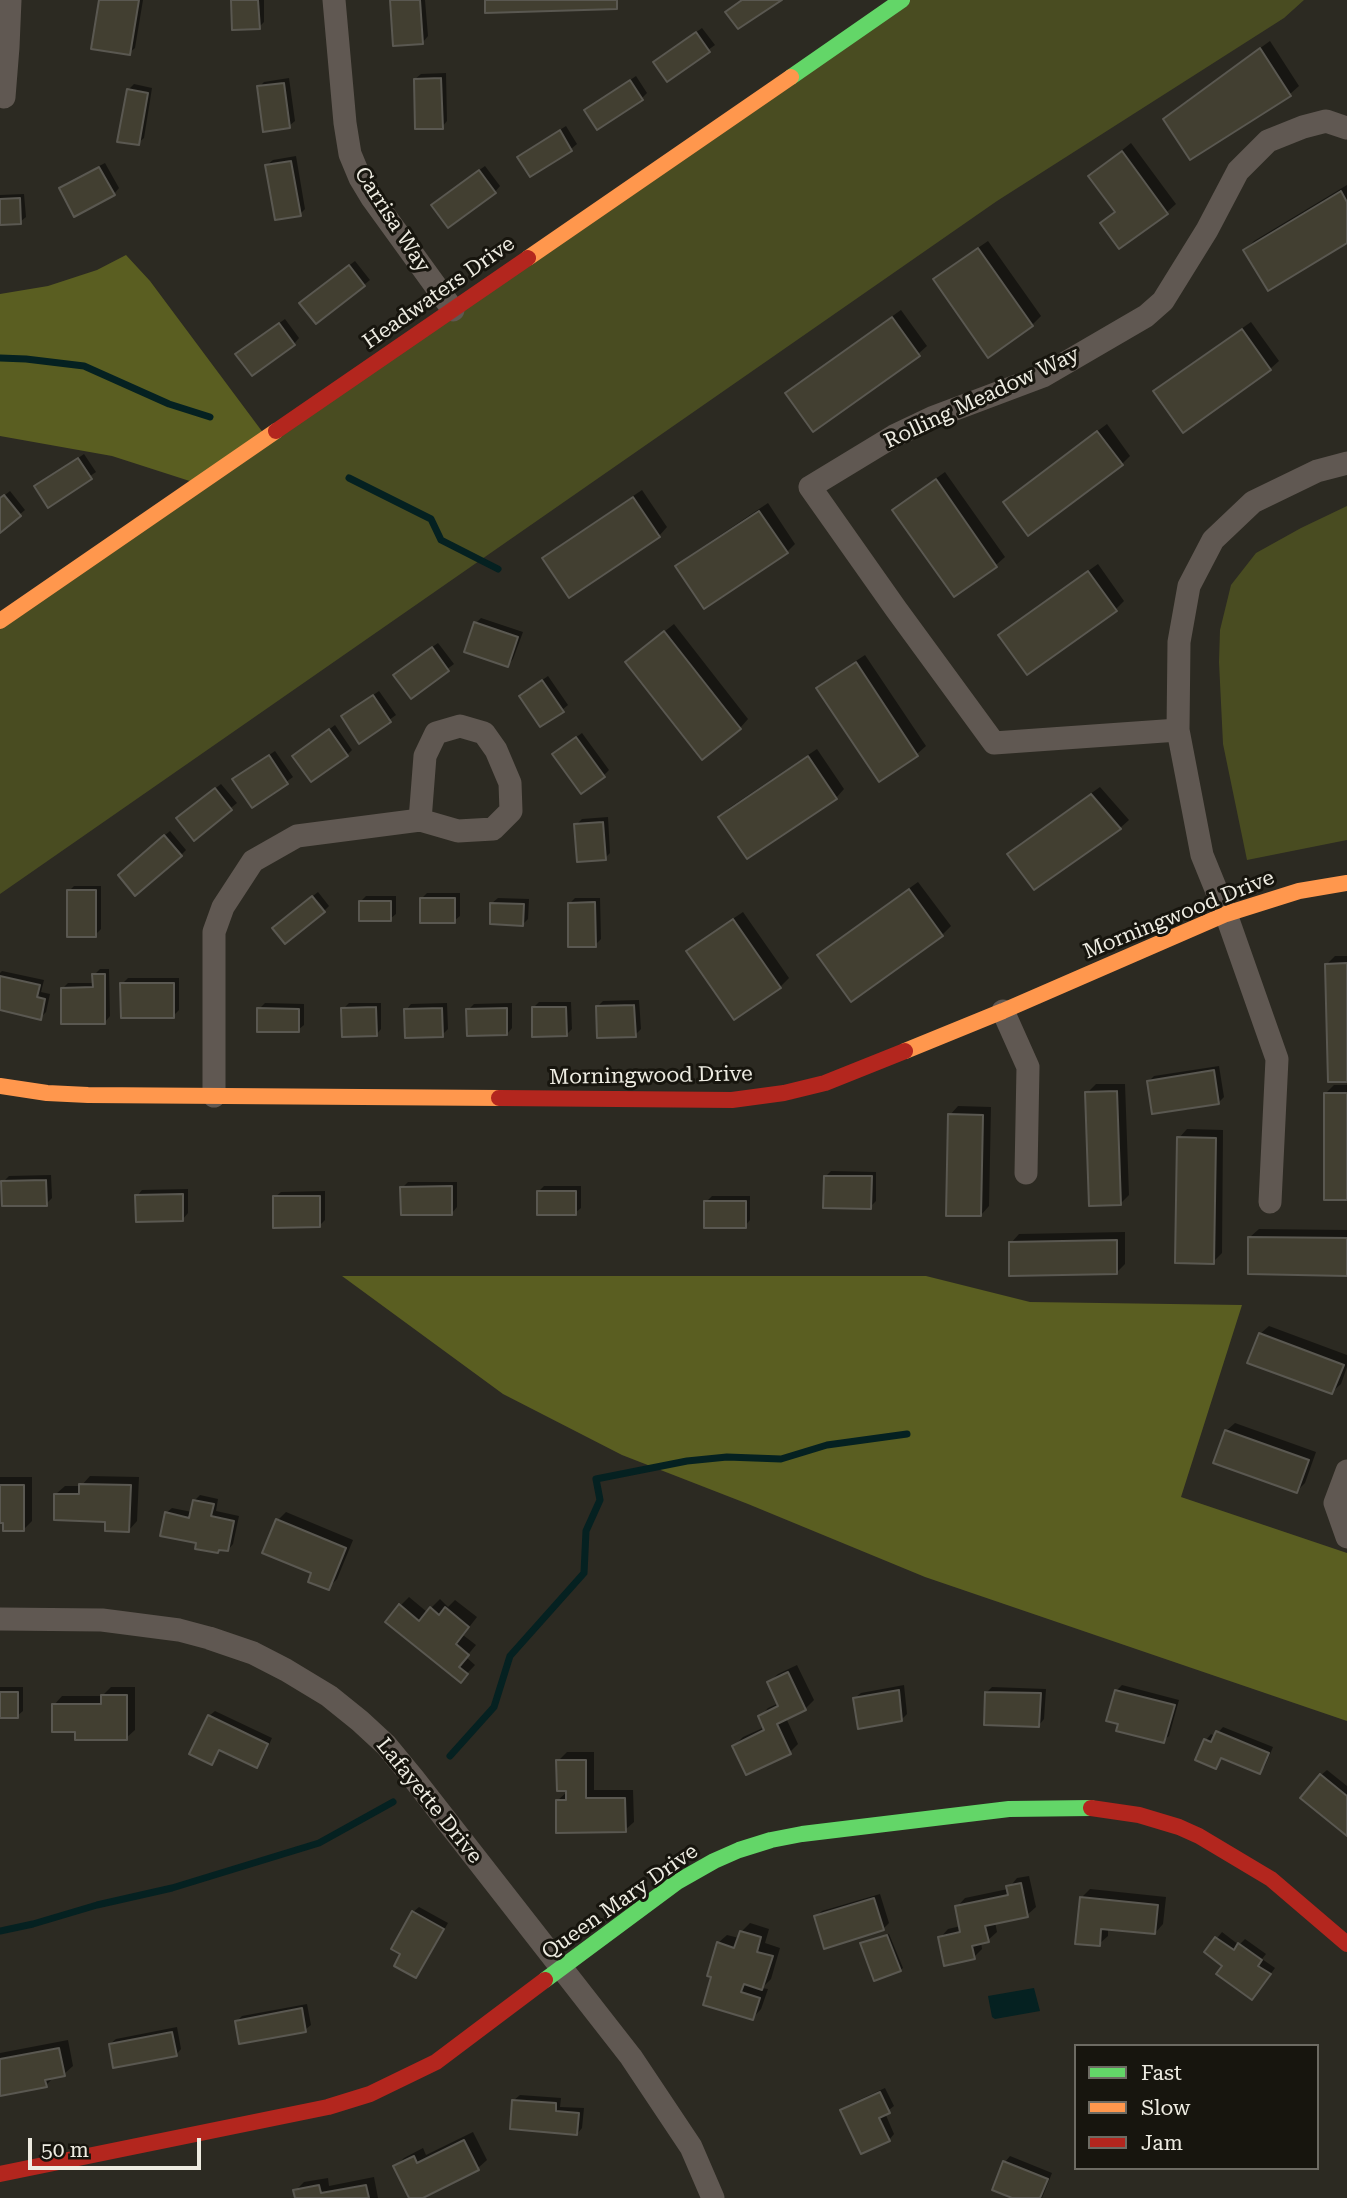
<!DOCTYPE html>
<style>
body{margin:0}
#map{position:relative;width:1347px;height:2198px;overflow:hidden;background:#2c2a22;font-family:"Roboto Serif",serif}
canvas{display:block}
.legend{position:absolute;left:1074px;top:2044px;width:245px;height:126px;box-sizing:border-box;background:#17150e;border:2px solid #6d6b63;margin:0;padding:9px 12px;list-style:none;font-size:21px;color:#eeece2}
.legend li{display:flex;align-items:center;gap:14px;height:35px}
.legend b{width:35px;border:2px solid #6d6b63}
.scale{position:absolute;left:28px;top:2138px;width:173px;height:32px;box-sizing:border-box;border:4px solid #eeece2;border-top:0;padding-left:9px;font-size:21px;line-height:24px;white-space:nowrap;color:#eeece2;-webkit-text-stroke:5px #17150e;paint-order:stroke}
</style>
<div id="map">
<canvas width="1347" height="2198"></canvas>
<ul class="legend">
<li><b style="height:9px;background:#63d668"></b>Fast</li>
<li><b style="height:9px;background:#ff974d"></b>Slow</li>
<li><b style="height:9px;background:#b3261e"></b>Jam</li>
</ul>
<div class="scale">50 m</div>
</div>
<script>
const g = document.querySelector('canvas').getContext('2d');
g.lineJoin = 'round';
function fill(path, color) { g.fillStyle = color; g.fill(path, 'evenodd'); }
const shape = rows => new Path2D(rows.map(r => 'M' + r).join(''));
function trace(path, color, width, dash) { g.strokeStyle = color; g.lineWidth = width; g.lineCap = dash ? 'butt' : 'round'; g.setLineDash(dash || []); g.stroke(path); }
function label(font, color, halo, rows, align = 'center') {
  g.font = font + ' "Roboto Serif",serif'; g.lineWidth = 6; g.setLineDash([]); g.textBaseline = 'middle'; g.strokeStyle = halo; g.fillStyle = color; for (const [text, x, y, turn = 0] of rows) {
    g.save(); g.translate(x, y); g.rotate((+turn || 0) * Math.PI / 180); g.textAlign = isNaN(turn) ? turn : align; if (halo) g.strokeText(text, 0, 0); g.fillText(text, 0, 0); g.restore();
  }
}
fill(shape([
 [902,0,1304,0,1284,18,997,201,0,894,0,622],
 [1347,506,1347,840,1247,860,1223,744,1219,662,1220,630,1231,585,1256,553,1301,528]
]), '#494c21');
fill(shape([
 [126,255,150,281,267,438,199,484,112,456,0,436,0,294,48,286,97,270],
 [342,1276,926,1276,1030,1302,1242,1305,1181,1497,1347,1553,1347,1721,925,1577,748,1504,622,1455,503,1394]
]), '#5a5e21');
fill(shape([
 [1034,1988,1040,2011,995,2019,992,2017,988,1996]
]), '#052121');
fill(shape([
 [101,0,143,0,135,48,129,53],
 [233,0,264,0,264,22,259,27],
 [392,0,425,0,428,36,423,42],
 [702,28,715,45,668,79,655,62],
 [1270,41,1299,86,1290,94,1191,157,1166,119,1174,110],
 [446,73,447,121,442,127,415,79,421,74],
 [636,76,647,93,641,99,586,110],
 [289,78,295,121,289,126,259,87,264,82],
 [134,84,152,88,144,138,138,143,128,90],
 [566,126,577,144,571,149,530,174,519,157,525,152],
 [1131,143,1176,204,1167,212,1120,246,1103,223,1116,211,1090,176],
 [296,156,305,209,300,214,267,165,273,160],
 [105,163,119,188,114,194,61,189,66,183],
 [485,166,500,186,495,192,439,199],
 [1347,185,1347,241,1245,250,1254,241],
 [24,194,26,217,20,222,0,223,0,195],
 [988,241,1041,316,1032,325,989,356,935,280,944,271],
 [355,261,370,280,317,322,307,297],
 [901,310,927,346,918,354,787,393,796,385],
 [285,319,299,338,294,344,243,349],
 [1251,322,1279,361,1270,369,1155,392,1164,383],
 [1107,424,1130,456,1122,464,1005,503,1013,494],
 [84,454,96,472,48,505,36,487],
 [945,472,1005,557,996,565,954,595,894,510,903,502],
 [642,490,667,527,659,536,544,558,553,550],
 [10,491,25,510,0,531,0,499],
 [768,503,795,544,787,552,678,566,686,558],
 [1098,564,1124,601,1116,609,1001,635,1009,627],
 [481,618,523,632,513,659,508,665,476,623],
 [674,624,748,719,740,728,636,654],
 [438,643,454,664,411,696,401,669],
 [865,655,926,746,917,754,879,779,818,688,827,680],
 [548,676,568,705,562,710,527,691],
 [379,691,396,715,360,741,343,716],
 [335,725,352,750,347,755,294,756],
 [582,733,609,770,604,775,560,749],
 [817,749,844,789,836,798,720,817,729,808],
 [275,751,293,777,253,806,234,779],
 [221,784,237,803,194,838,184,813],
 [1100,787,1129,820,1120,828,1009,854,1018,845],
 [608,817,610,853,605,858,576,825,582,819],
 [170,831,186,850,181,855,125,869],
 [918,882,951,926,942,935,851,1000,819,955,828,947],
 [74,886,101,886,101,929,95,935,69,891],
 [318,892,329,906,324,911,279,923],
 [427,893,460,893,460,916,454,921,422,898],
 [366,896,396,896,396,914,390,919,360,902],
 [498,898,529,899,528,919,523,924,492,903],
 [575,898,600,898,601,939,595,945,570,903],
 [743,912,789,978,780,987,735,1018,689,952,697,943],
 [1335,956,1347,956,1347,1080,1326,965],
 [100,969,109,969,110,1016,105,1022,63,988,68,983,94,983,94,975],
 [2,971,44,980,41,992,50,994,46,1012,40,1018,0,1009,0,973],
 [128,978,179,978,179,1010,173,1016,122,984],
 [639,1000,641,1029,635,1035,597,1007,603,1001],
 [539,1002,571,1002,572,1029,566,1035,533,1008],
 [265,1003,304,1004,304,1025,298,1030,259,1009],
 [349,1003,381,1003,381,1029,376,1035,343,1009],
 [447,1003,448,1029,442,1035,406,1010,411,1004],
 [512,1003,512,1028,507,1034,468,1010,474,1004],
 [1219,1066,1224,1097,1218,1103,1149,1081,1154,1076],
 [1096,1084,1125,1084,1129,1195,1120,1204,1087,1093],
 [1334,1085,1347,1085,1347,1199,1326,1093],
 [958,1106,991,1107,989,1206,981,1215,950,1115],
 [1187,1129,1223,1130,1222,1253,1213,1262,1179,1138],
 [831,1171,876,1172,876,1201,870,1207,825,1177],
 [51,1175,52,1198,46,1204,3,1182,9,1176],
 [408,1182,457,1182,457,1207,452,1213,402,1188],
 [544,1186,581,1186,581,1208,575,1213,539,1191],
 [188,1189,188,1213,183,1219,137,1196,142,1190],
 [325,1191,325,1220,319,1226,275,1197,281,1192],
 [712,1196,750,1196,750,1220,745,1226,706,1202],
 [1259,1229,1347,1230,1347,1274,1250,1237],
 [1125,1232,1125,1264,1116,1273,1011,1243,1019,1234],
 [1269,1326,1347,1355,1347,1367,1341,1384,1332,1392,1260,1334],
 [1235,1423,1316,1452,1305,1483,1297,1491,1226,1431],
 [90,1476,139,1477,137,1521,129,1530,56,1494,65,1486,81,1486],
 [0,1477,32,1477,32,1521,23,1530,5,1521,0,1521],
 [200,1495,218,1499,216,1511,239,1516,233,1544,228,1550,166,1513,172,1508,192,1512,194,1501],
 [286,1512,353,1540,337,1579,328,1588,314,1572,278,1520],
 [409,1597,427,1612,440,1599,448,1607,455,1600,477,1617,463,1635,476,1645,466,1657,475,1665,461,1680,400,1606],
 [797,1665,814,1700,805,1709,786,1718,798,1744,790,1752,734,1746,743,1737,765,1727,760,1717,768,1708,779,1703,769,1682,778,1674],
 [904,1685,907,1714,902,1719,855,1698,861,1693],
 [1122,1685,1179,1700,1169,1736,1163,1741,1116,1691],
 [0,1687,23,1687,23,1711,17,1716,0,1716],
 [111,1687,135,1687,135,1730,126,1738,77,1730,54,1705,62,1696,102,1696],
 [992,1687,1046,1689,1044,1719,1039,1725,987,1692],
 [215,1711,272,1738,262,1760,256,1765,221,1749,212,1763,209,1716],
 [1223,1727,1273,1747,1265,1766,1260,1772,1223,1757,1216,1767,1197,1759,1206,1740,1211,1734,1215,1736],
 [567,1752,594,1752,594,1790,633,1790,634,1822,625,1830,557,1801,570,1789,558,1761],
 [1327,1770,1347,1786,1347,1833,1321,1775],
 [1029,1876,1036,1907,1027,1915,995,1922,997,1932,988,1940,981,1942,982,1949,974,1957,940,1938,948,1929,961,1926,957,1907,965,1898,1008,1889,1017,1878],
 [1090,1889,1166,1897,1163,1924,1155,1933,1108,1928,1108,1936,1099,1944,1081,1898],
 [880,1894,889,1923,883,1929,816,1917,822,1911],
 [419,1907,448,1923,421,1970,415,1976,402,1954,413,1912],
 [750,1923,769,1929,765,1943,780,1948,771,1979,762,1988,768,1989,761,2009,753,2018,718,1943,727,1935,739,1938,741,1932],
 [1222,1932,1239,1945,1245,1939,1266,1954,1262,1959,1275,1968,1257,1992,1206,1952],
 [889,1934,903,1968,900,1970,862,1944],
 [307,2004,311,2025,305,2030,237,2021,242,2016],
 [177,2027,181,2049,176,2055,110,2044,116,2039],
 [68,2040,73,2066,64,2074,55,2076,46,2085,0,2094,0,2053],
 [885,2088,894,2106,885,2113,894,2134,889,2140,842,2110,848,2105],
 [520,2095,561,2098,560,2107,584,2108,582,2128,577,2134,514,2100],
 [473,2132,487,2160,478,2168,419,2198,411,2198,395,2167,404,2158,423,2148,426,2155],
 [1010,2156,1052,2173,1042,2198,1017,2198,1005,2162],
 [374,2177,378,2198,297,2198,295,2191,304,2182,328,2178,329,2186]
]), '#0007');
trace(shape([
 [0,358,26,359,84,366,169,404,210,417],
 [349,478,431,519,441,540,498,569],
 [450,1756,494,1707,510,1656,584,1573,586,1531,600,1500,596,1479,687,1461,727,1457,781,1459,827,1445,907,1434],
 [0,1931,33,1924,97,1905,172,1888,319,1843,393,1802]
]), '#052121', 7);
const building = shape([
 [99,0,139,0,130,55,91,49,99,0],
 [231,0,258,0,260,29,232,30,231,0],
 [390,0,420,0,423,44,393,46,390,0],
 [485,0,617,0,617,9,485,13,485,0],
 [742,0,782,0,738,29,725,12,742,0],
 [696,32,710,52,667,82,653,62,696,32],
 [1260,48,1291,96,1190,160,1163,119,1260,48],
 [441,78,443,129,415,129,414,79,441,78],
 [630,80,643,100,597,130,584,110,630,80],
 [284,83,290,128,263,132,257,86,284,83],
 [127,89,148,93,139,145,117,142,127,89],
 [560,130,572,151,530,177,517,157,560,130],
 [1122,151,1168,214,1119,249,1100,223,1115,212,1088,176,1122,151],
 [291,161,301,216,275,220,265,165,291,161],
 [99,167,115,195,74,217,59,188,99,167],
 [479,170,496,193,448,228,431,205,479,170],
 [1341,191,1347,202,1347,243,1268,291,1243,250,1341,191],
 [20,198,21,224,0,225,0,199,20,198],
 [978,248,1033,326,988,358,933,279,978,248],
 [349,265,365,286,316,324,299,303,349,265],
 [892,317,920,356,813,432,785,393,892,317],
 [279,323,295,345,252,376,235,354,279,323],
 [1242,329,1271,370,1183,433,1153,391,1242,329],
 [1097,431,1123,465,1028,536,1003,502,1097,431],
 [78,458,92,479,48,508,34,486,78,458],
 [936,479,997,567,954,597,892,510,936,479],
 [4,495,21,516,0,533,0,498,4,495],
 [633,497,660,537,569,598,542,558,633,497],
 [759,511,788,553,704,609,675,566,759,511],
 [1088,571,1117,611,1027,675,998,635,1088,571],
 [474,622,518,637,508,667,464,652,474,622],
 [664,631,741,729,702,760,625,662,664,631],
 [432,647,449,671,411,699,393,675,432,647],
 [856,662,918,756,879,782,816,688,856,662],
 [542,680,564,712,540,727,519,696,542,680],
 [373,695,391,722,359,744,341,716,373,695],
 [329,729,348,756,311,782,292,756,329,729],
 [576,737,605,777,581,794,552,754,576,737],
 [269,755,288,784,252,808,232,779,269,755],
 [808,756,837,799,747,859,718,817,808,756],
 [215,788,232,810,194,841,176,818,215,788],
 [1091,794,1121,829,1034,890,1007,854,1091,794],
 [603,822,606,860,577,862,574,824,603,822],
 [164,835,182,856,135,896,118,875,164,835],
 [909,889,943,936,851,1002,817,955,909,889],
 [67,890,96,890,96,937,67,937,67,890],
 [312,896,325,912,285,944,272,928,312,896],
 [420,898,455,898,455,923,420,923,420,898],
 [359,901,391,901,391,921,359,921,359,901],
 [595,902,596,947,568,947,568,903,595,902],
 [490,903,524,904,523,926,490,924,490,903],
 [733,919,781,988,734,1020,686,951,733,919],
 [1347,963,1347,1082,1328,1082,1325,964,1347,963],
 [92,974,105,974,105,1024,61,1024,61,988,93,987,92,974],
 [0,976,40,985,37,997,45,999,41,1020,0,1010,0,976],
 [120,983,174,983,174,1018,121,1018,120,983],
 [634,1005,636,1037,597,1038,596,1006,634,1005],
 [376,1007,377,1036,342,1037,341,1008,376,1007],
 [532,1007,566,1007,567,1036,532,1037,532,1007],
 [257,1008,299,1009,299,1032,257,1032,257,1008],
 [442,1008,443,1037,405,1038,404,1009,442,1008],
 [507,1008,507,1035,467,1036,466,1009,507,1008],
 [1214,1070,1219,1104,1152,1114,1147,1081,1214,1070],
 [1117,1091,1121,1205,1089,1206,1085,1092,1117,1091],
 [1324,1093,1347,1093,1347,1200,1324,1200,1324,1093],
 [948,1114,983,1115,981,1216,946,1216,948,1114],
 [1177,1137,1216,1138,1214,1264,1175,1263,1177,1137],
 [824,1176,872,1176,871,1209,823,1208,824,1176],
 [46,1180,47,1206,2,1206,1,1181,46,1180],
 [452,1186,452,1215,401,1215,400,1187,452,1186],
 [537,1191,576,1191,576,1215,537,1215,537,1191],
 [183,1194,183,1221,136,1222,135,1195,183,1194],
 [273,1196,320,1196,320,1227,273,1228,273,1196],
 [704,1201,746,1201,746,1228,704,1228,704,1201],
 [1248,1237,1347,1238,1347,1276,1248,1274,1248,1237],
 [1117,1240,1117,1274,1009,1276,1009,1242,1117,1240],
 [1259,1333,1344,1365,1332,1394,1247,1363,1259,1333],
 [1225,1430,1309,1460,1297,1493,1213,1463,1225,1430],
 [79,1484,131,1485,129,1532,105,1531,105,1522,54,1520,54,1494,79,1494,79,1484],
 [0,1485,24,1485,24,1531,3,1531,3,1523,0,1523,0,1485],
 [193,1500,214,1504,211,1516,234,1521,228,1551,219,1550,218,1553,195,1549,196,1543,160,1536,165,1512,189,1518,193,1500],
 [276,1519,346,1548,329,1590,308,1582,311,1573,262,1553,276,1519],
 [399,1604,419,1621,430,1607,439,1615,445,1607,469,1627,456,1644,469,1655,459,1667,468,1674,461,1683,385,1622,399,1604],
 [788,1672,806,1710,777,1724,791,1754,746,1775,732,1746,764,1730,758,1716,778,1706,767,1682,788,1672],
 [899,1690,902,1721,858,1729,853,1698,899,1690],
 [1115,1690,1175,1705,1164,1743,1116,1731,1118,1724,1106,1721,1115,1690],
 [0,1692,18,1692,18,1718,0,1718,0,1692],
 [985,1692,1041,1693,1039,1727,984,1725,985,1692],
 [101,1695,127,1695,127,1740,75,1740,75,1732,52,1732,52,1704,101,1704,101,1695],
 [208,1715,268,1744,257,1768,219,1750,212,1765,189,1754,208,1715],
 [1216,1731,1269,1753,1260,1774,1221,1758,1216,1769,1195,1760,1204,1739,1211,1742,1216,1731],
 [556,1760,586,1760,586,1798,625,1798,626,1832,556,1833,556,1800,566,1800,566,1791,557,1791,556,1760],
 [1320,1774,1347,1796,1347,1836,1300,1798,1320,1774],
 [1021,1883,1028,1917,985,1926,989,1942,972,1946,975,1959,944,1966,938,1937,960,1932,955,1906,1008,1895,1006,1886,1021,1883],
 [1080,1897,1158,1905,1155,1934,1101,1929,1100,1946,1075,1944,1080,1897],
 [874,1898,884,1930,824,1949,814,1916,874,1898],
 [412,1911,444,1929,416,1978,394,1966,400,1954,391,1949,412,1911],
 [740,1931,761,1937,757,1952,773,1956,762,1990,744,1984,741,1992,760,1998,753,2020,703,2005,711,1977,707,1976,717,1942,734,1948,740,1931],
 [887,1935,901,1971,874,1981,860,1943,887,1935],
 [1215,1937,1234,1950,1238,1943,1262,1960,1258,1966,1271,1974,1252,2000,1216,1974,1222,1966,1204,1952,1215,1937],
 [302,2008,306,2032,239,2044,235,2021,302,2008],
 [172,2032,177,2056,113,2068,109,2044,172,2032],
 [59,2048,65,2076,45,2080,47,2087,0,2096,0,2059,59,2048],
 [880,2092,890,2113,879,2118,890,2141,861,2154,840,2110,880,2092],
 [512,2100,556,2103,556,2111,579,2113,577,2135,510,2129,512,2100],
 [464,2140,479,2170,423,2198,409,2198,393,2166,414,2156,417,2163,464,2140],
 [1003,2161,1048,2179,1040,2198,1012,2198,992,2190,1003,2161],
 [319,2185,321,2193,366,2185,369,2198,295,2198,293,2190,319,2185]
]);
fill(building, '#423f31');
trace(building, '#5a5851', 2);
trace(shape([
 [334,0,345,123,350,154,360,178,372,198,453,310],
 [4,97,8,47,10,0],
 [1178,730,994,743,896,609,810,487,894,436,934,417,1043,376,1146,316,1163,301,1207,230,1238,171,1268,141,1303,127,1326,121,1347,128],
 [1003,1011,1028,1067,1026,1173],
 [214,1096,214,932,223,907,253,861,297,836,420,820,458,831,493,829,511,811,510,783,496,750,484,733,460,726,436,733,425,756,420,820],
 [1270,1202,1277,1059,1226,914,1202,855,1178,730,1179,642,1189,586,1213,540,1253,502,1317,471,1347,463],
 [1347,1471,1335,1503,1347,1537],
 [0,1619,102,1620,179,1630,209,1638,253,1653,286,1670,329,1696,360,1721,386,1745,414,1779,631,2057,691,2147,713,2198]
]), '#605852', 23);
trace(shape([
 [791,77,902,0],
 [545,1980,677,1882,714,1861,739,1850,771,1840,802,1834,1009,1809,1091,1808]
]), '#63d668', 16);
trace(shape([
 [528,258,791,77],
 [0,621,276,431],
 [905,1051,1003,1011,1226,914,1299,891,1347,883],
 [0,1086,47,1093,88,1095,499,1098]
]), '#ff974d', 16);
trace(shape([
 [276,431,528,258],
 [499,1098,732,1100,784,1093,825,1083,905,1051],
 [1091,1808,1139,1815,1179,1827,1199,1836,1271,1879,1347,1944],
 [0,2174,328,2107,370,2094,436,2062,545,1980]
]), '#b3261e', 16);
label('21px', '#eeece2', '#17150e', [
 ["Carrisa Way",392,220,57],
 ["Headwaters Drive",439,293,-35],
 ["Rolling Meadow Way",982,398,-25],
 ["Morningwood Drive",1179,915,-22],
 ["Morningwood Drive",651,1076,-1],
 ["Lafayette Drive",429,1801,51],
 ["Queen Mary Drive",620,1902,-35]
]);
</script>
